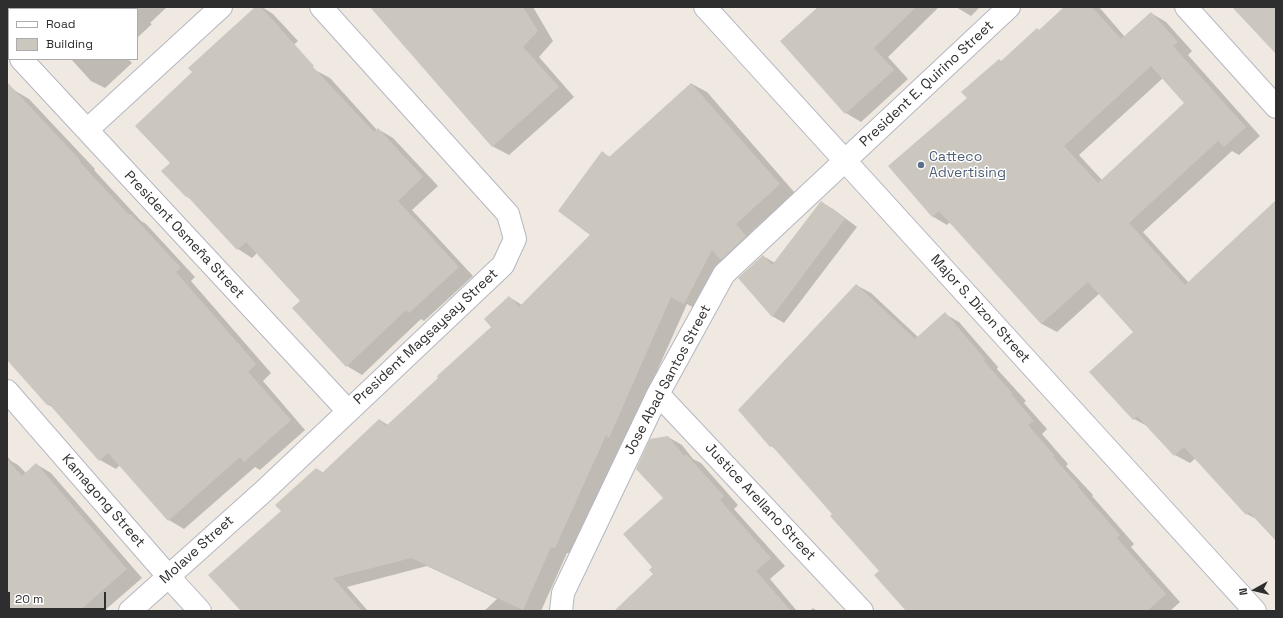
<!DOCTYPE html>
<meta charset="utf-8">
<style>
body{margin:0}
#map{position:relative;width:1283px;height:618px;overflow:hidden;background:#efe9e1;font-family:"Space Grotesk",sans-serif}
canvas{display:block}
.frame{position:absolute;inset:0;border:8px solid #2e2e2e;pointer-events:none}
.legend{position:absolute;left:8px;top:8px;width:130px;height:52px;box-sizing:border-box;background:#fff;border:1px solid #ababab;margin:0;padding:5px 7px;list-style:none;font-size:12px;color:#2e2e2e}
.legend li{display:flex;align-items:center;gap:8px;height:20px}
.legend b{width:20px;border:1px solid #ababab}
.north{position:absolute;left:1235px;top:570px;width:40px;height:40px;-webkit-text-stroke:3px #fff;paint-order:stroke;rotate:262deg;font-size:11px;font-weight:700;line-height:16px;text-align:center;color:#2e2e2e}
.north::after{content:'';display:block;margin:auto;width:14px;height:18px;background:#2e2e2e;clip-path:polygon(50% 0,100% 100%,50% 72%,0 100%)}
.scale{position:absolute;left:8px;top:592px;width:98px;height:18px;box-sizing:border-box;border:2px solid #2e2e2e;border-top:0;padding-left:5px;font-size:12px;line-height:14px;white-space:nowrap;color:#2e2e2e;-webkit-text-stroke:3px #fff;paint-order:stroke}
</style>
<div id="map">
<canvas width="1283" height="618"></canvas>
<div class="frame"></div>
<ul class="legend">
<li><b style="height:5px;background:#fff"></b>Road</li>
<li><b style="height:11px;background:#cbc7bf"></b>Building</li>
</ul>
<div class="north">N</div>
<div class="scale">20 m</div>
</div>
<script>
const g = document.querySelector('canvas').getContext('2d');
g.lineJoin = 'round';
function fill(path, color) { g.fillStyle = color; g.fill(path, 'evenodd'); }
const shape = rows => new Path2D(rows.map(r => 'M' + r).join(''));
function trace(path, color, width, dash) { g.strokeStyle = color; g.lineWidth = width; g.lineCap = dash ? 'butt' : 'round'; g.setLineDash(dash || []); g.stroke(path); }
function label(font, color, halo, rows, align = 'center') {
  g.font = font + ' "Space Grotesk",sans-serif'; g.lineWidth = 3; g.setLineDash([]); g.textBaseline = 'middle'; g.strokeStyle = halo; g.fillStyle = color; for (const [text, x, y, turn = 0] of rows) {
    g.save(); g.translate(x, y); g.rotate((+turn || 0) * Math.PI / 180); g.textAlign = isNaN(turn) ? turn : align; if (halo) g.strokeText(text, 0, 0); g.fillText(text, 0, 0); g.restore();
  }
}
fill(shape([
 [24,7,167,7,150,23,152,24,137,38,137,9,25,9],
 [256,7,262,7,273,14,298,41,231,101,315,70,330,78,377,130,378,129,393,138,438,186,412,210,473,276,424,321,421,319,362,375,347,366,293,308,302,301,257,253,252,258,238,249,191,199,186,196,171,163,193,72],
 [387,7,533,7,553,41,539,57,574,97,509,155,492,146],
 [819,7,939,7,888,57,908,79,861,122,846,113,781,41],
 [956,7,980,7,971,16],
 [1065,7,1099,7,1125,37,1151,13,1166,22,1192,51,1188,55,1260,136,1239,155,1232,151,1143,232,1189,283,1276,202,1276,540,1258,520,1247,514,1196,458,1190,463,1175,455,1149,427,1134,419,1134,332,1100,293,1057,332,1042,324,950,222,947,225,932,216,968,98,1002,62,1039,31],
 [1163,78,1186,103,1102,180,1079,155],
 [71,59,128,59,132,63,105,88,91,81],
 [692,84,707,92,795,193,750,233,760,245,699,311,687,304,624,445,621,444,572,553,567,553,541,611,484,611,497,599,427,566,347,587,368,611,242,611,282,511,317,469,324,473,380,420,388,425,440,378,492,327,509,297,522,305,591,234,602,153,610,157],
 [14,90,29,99,95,169,94,170,141,221,146,224,195,277,191,281,271,373,263,381,305,430,260,470,255,467,184,529,169,520,120,465,116,469,100,460,55,408,48,405,7,358,7,91],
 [821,202,833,209,857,227,784,323,772,316,763,256,775,263],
 [856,285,871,293,918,337,945,314,959,322,998,367,997,369,1026,401,1024,403,1047,429,1042,434,1068,464,1066,466,1093,495,1092,496,1134,544,1131,547,1180,602,1170,611,908,611,880,571,834,514,777,450,771,446],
 [668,437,682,445,693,459,701,463,738,505,734,509,785,566,770,579,797,611,616,611,654,574,654,567,664,498],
 [7,456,11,461,18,465,26,473,36,464,51,473,142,578,104,611,7,611],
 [813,608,817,611,810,611]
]), '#0003');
fill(shape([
 [255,7,261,7,314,66,313,67,374,132,378,128,423,177,398,201,459,267,409,313,406,310,346,367,292,308,300,301,246,242,237,250,187,196,186,197,161,171,170,163,135,126,192,72,188,68],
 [370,7,523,7,538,31,523,47,559,87,492,147],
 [818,7,916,7,874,48,894,70,845,114,780,41],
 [1064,7,1092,7,1121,39,1151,12,1178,42,1173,46,1246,127,1224,147,1218,141,1129,223,1185,285,1276,200,1276,541,1249,512,1246,515,1184,447,1174,456,1137,416,1133,420,1089,372,1133,332,1088,282,1041,324,939,211,932,217,888,166,967,98,961,92,999,59,1001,61,1037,28,1039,30],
 [1151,66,1184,103,1098,183,1064,146],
 [1232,7,1276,7,1276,54],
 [7,82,80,160,79,161,129,215,131,214,181,268,176,272,256,364,248,372,291,420,244,462,240,457,168,521,108,453,99,461,49,404,47,405,7,360],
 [691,83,780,184,736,224,746,236,721,260,712,250,684,304,671,297,609,438,606,435,555,548,551,547,523,610,411,558,333,578,362,611,241,611,208,575,281,511,275,505,316,468,322,473,379,419,386,426,438,378,437,376,491,327,484,319,509,296,519,307,590,235,558,211,602,151,609,157],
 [821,201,845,219,772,317,738,278,763,255,772,265],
 [856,284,915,339,945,312,985,359,983,360,1012,393,1011,394,1034,421,1028,425,1054,455,1053,457,1079,486,1078,487,1120,535,1117,538,1166,594,1147,611,906,611,874,575,879,571,830,516,832,514,772,446,770,447,738,410],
 [668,436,684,456,686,454,724,496,720,500,771,558,756,571,791,611,614,611,653,574,649,570,652,567,623,534,663,498,636,469,650,439],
 [7,459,22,476,36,463,127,569,79,611,7,611]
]), '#cbc7bf');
const minor = shape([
 [705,7,1255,611],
 [1186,7,1276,107],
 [7,44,9,46],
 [21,59,348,411],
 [87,130,221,7],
 [7,391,169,577,200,611],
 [658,394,862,611],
 [130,611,265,490,503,265,515,239,508,214,321,7],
 [561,611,563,593,658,394,724,274,1009,7]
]);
trace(minor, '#b4b7c1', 24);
trace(minor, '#fff', 22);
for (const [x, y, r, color] of [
 [921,165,4,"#5c6f8a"]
]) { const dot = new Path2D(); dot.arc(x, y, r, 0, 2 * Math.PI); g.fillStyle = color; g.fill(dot); trace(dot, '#fff', 1.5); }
label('14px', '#2e2e2e', '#fff', [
 ["President E. Quirino Street",927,84,-43],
 ["President Osmeña Street",184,235,47],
 ["Major S. Dizon Street",980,309,48],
 ["President Magsaysay Street",426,337,-43],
 ["Jose Abad Santos Street",668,380,-62],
 ["Kamagong Street",103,501,49],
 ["Justice Arellano Street",760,502,47],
 ["Molave Street",197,550,-42]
]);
label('14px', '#4e5e75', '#fff', [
 ["Catteco",929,157],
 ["Advertising",929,173]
], 'left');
</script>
